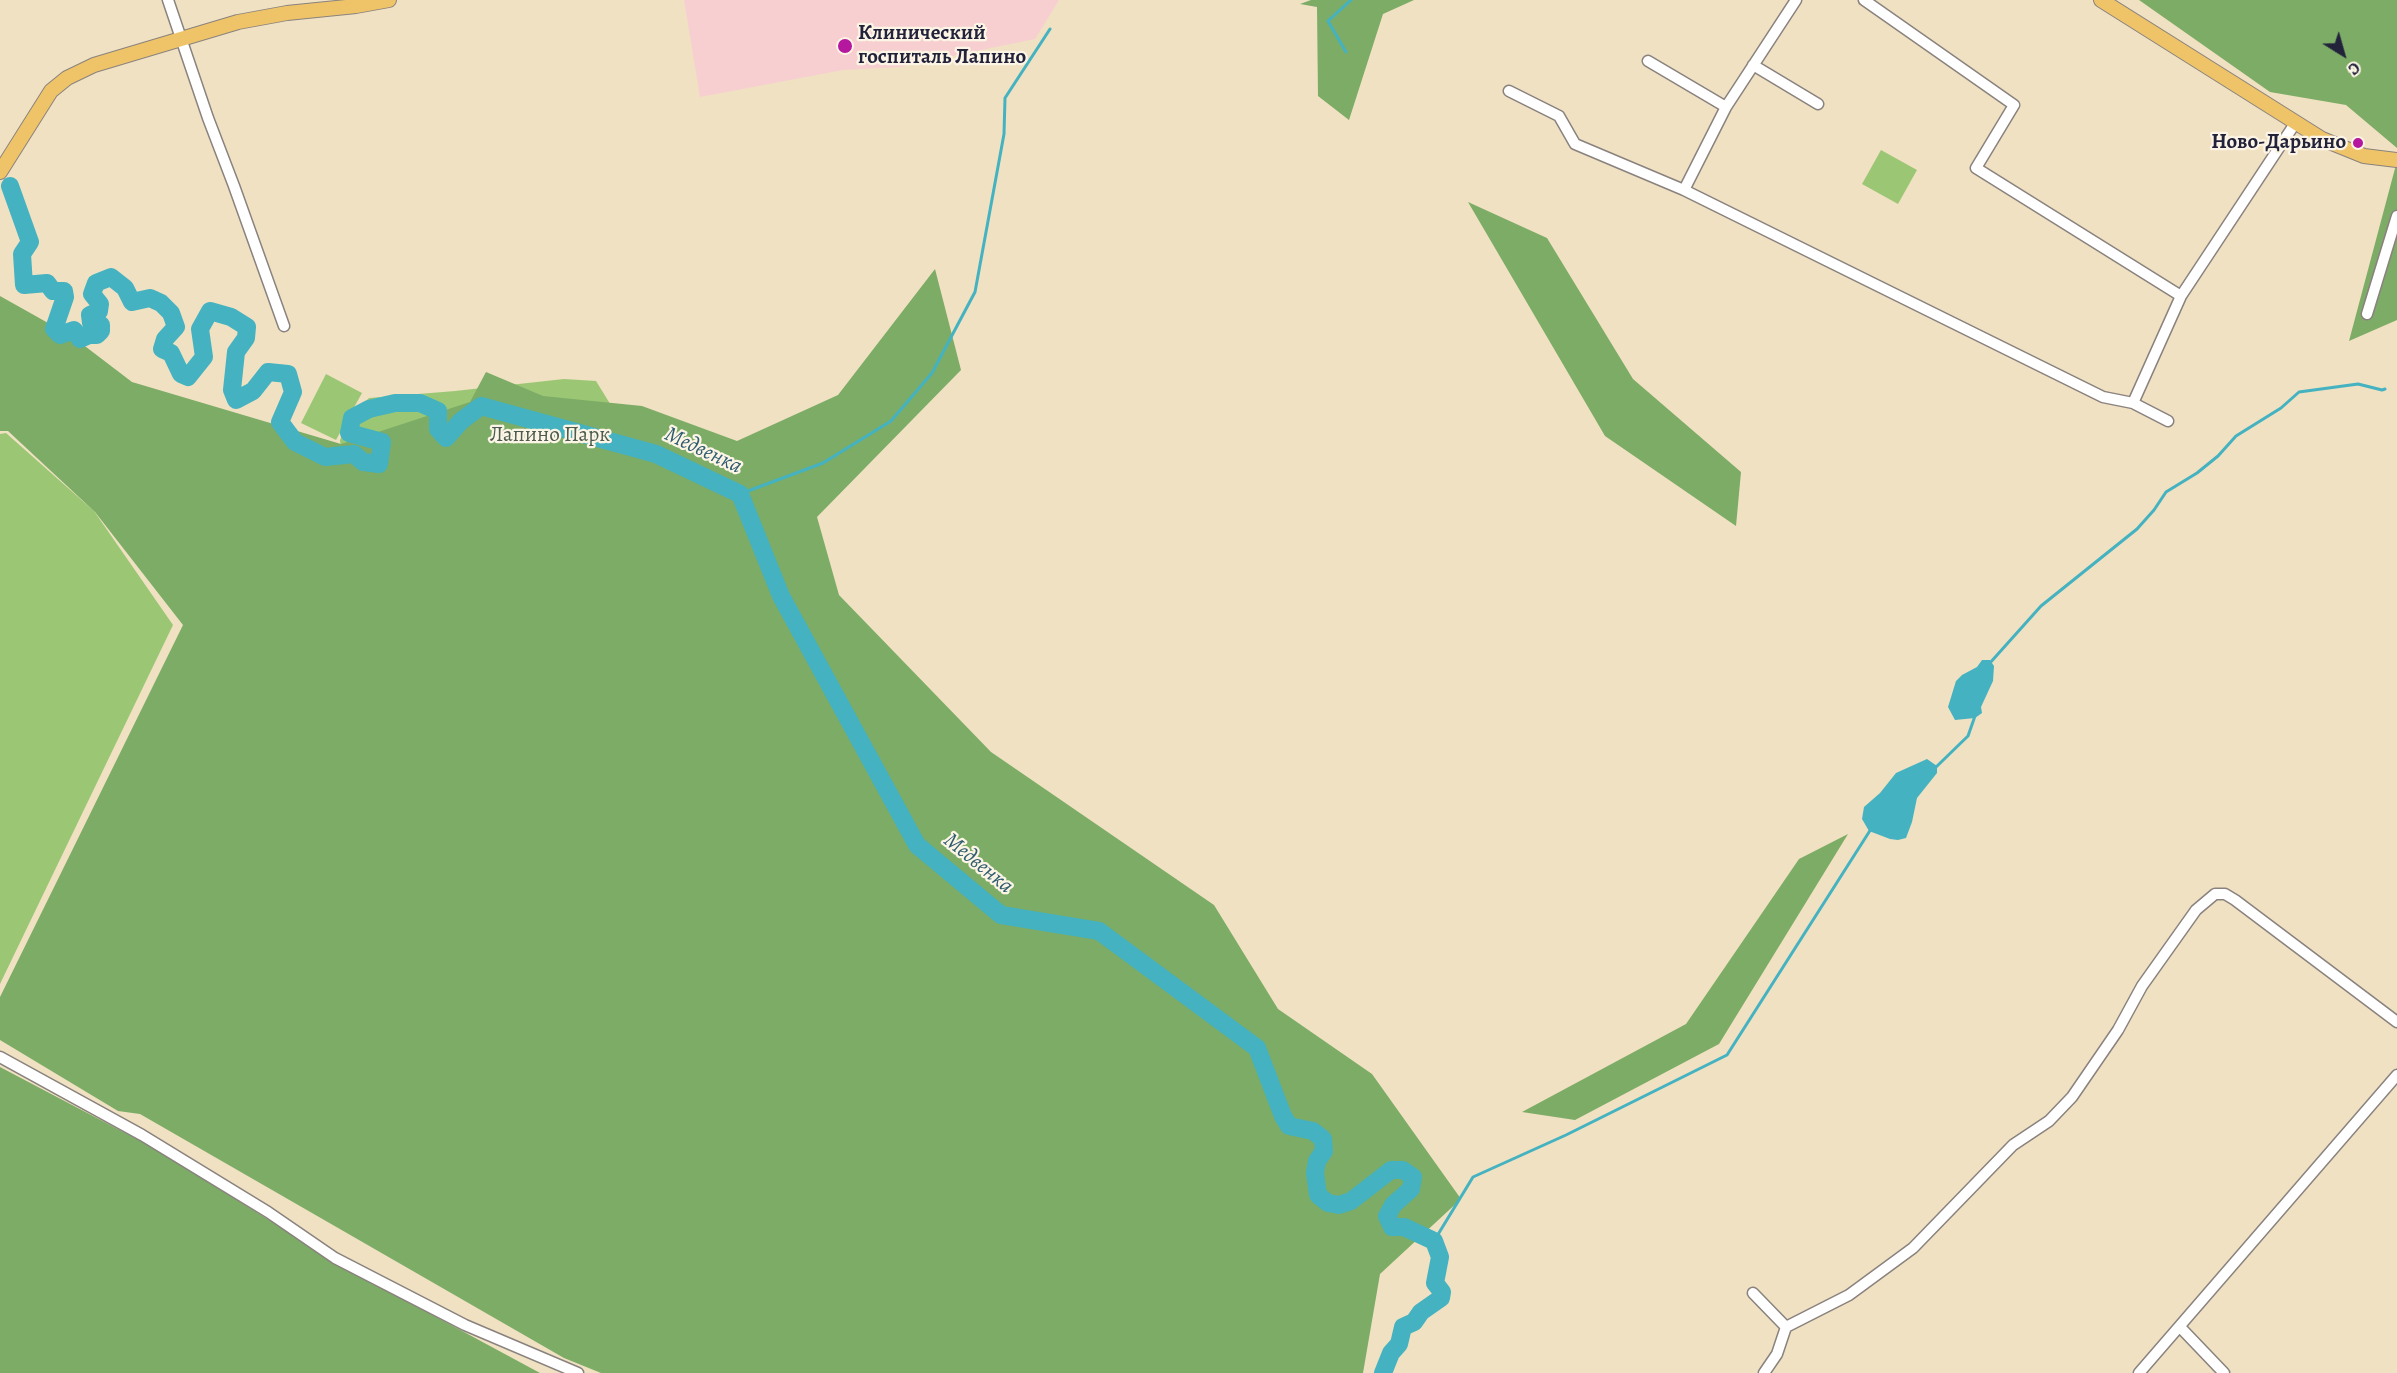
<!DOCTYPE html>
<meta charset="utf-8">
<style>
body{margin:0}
#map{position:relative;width:2397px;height:1373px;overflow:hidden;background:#f0e1c2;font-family:Alegreya,serif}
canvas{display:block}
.north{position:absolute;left:2313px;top:24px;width:60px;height:60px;-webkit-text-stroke:4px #fcf5e5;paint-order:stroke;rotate:143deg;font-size:16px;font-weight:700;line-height:24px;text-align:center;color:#22223b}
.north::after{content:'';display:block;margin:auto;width:21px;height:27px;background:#22223b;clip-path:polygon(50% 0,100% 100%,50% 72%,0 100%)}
</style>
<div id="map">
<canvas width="2397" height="1373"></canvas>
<div class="north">С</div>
</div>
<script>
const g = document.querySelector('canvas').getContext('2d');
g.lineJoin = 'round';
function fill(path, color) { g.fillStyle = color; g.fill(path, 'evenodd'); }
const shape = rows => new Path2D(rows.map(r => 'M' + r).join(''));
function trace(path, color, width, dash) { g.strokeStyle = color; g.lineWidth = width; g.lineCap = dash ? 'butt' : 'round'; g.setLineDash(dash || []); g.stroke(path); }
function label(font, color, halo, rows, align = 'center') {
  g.font = font + ' Alegreya,serif'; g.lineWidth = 4.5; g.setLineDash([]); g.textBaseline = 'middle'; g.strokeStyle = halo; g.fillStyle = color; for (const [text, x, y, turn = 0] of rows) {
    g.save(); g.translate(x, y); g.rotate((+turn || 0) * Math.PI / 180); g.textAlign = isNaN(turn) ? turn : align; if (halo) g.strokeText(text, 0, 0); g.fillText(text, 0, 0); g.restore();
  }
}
fill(shape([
 [684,0,1059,0,1035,39,899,67,843,70,700,97]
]), '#f7cfd1');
fill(shape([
 [1881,150,1917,170,1898,204,1862,184],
 [326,374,362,393,336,440,301,423],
 [564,379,596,381,617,415,344,477,340,440,354,412,369,398,455,391],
 [6,433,94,511,173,625,0,984,0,434]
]), '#9bc775');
fill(shape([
 [1311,0,1414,0,1383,14,1349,120,1318,96,1317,7,1300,4],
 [2139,0,2397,0,2397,148,2346,105,2270,92],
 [2397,161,2397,320,2349,341],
 [1468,202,1547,238,1633,379,1741,472,1736,526,1605,436],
 [935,269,961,370,817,517,839,595,991,752,1214,905,1278,1009,1372,1074,1461,1199,1380,1274,1363,1373,601,1373,564,1358,140,1114,118,1111,0,1040,0,997,183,625,95,512,8,431,0,431,0,296,73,337,132,382,341,444,470,402,486,372,543,396,642,406,737,441,838,395],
 [1848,834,1719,1044,1575,1120,1522,1112,1686,1024,1799,859],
 [0,1067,150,1146,351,1271,540,1373,0,1373]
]), '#7cac66');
fill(shape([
 [1982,660,1990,660,1994,666,1993,681,1981,707,1982,713,1975,718,1955,720,1948,707,1956,681,1962,675,1977,667],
 [1927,759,1937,766,1937,773,1917,798,1912,822,1906,838,1898,840,1890,839,1869,831,1862,819,1864,807,1880,793,1896,773]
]), '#44b2c0');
trace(shape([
 [1346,52,1328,21,1351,0],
 [740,494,823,463,891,421,932,373,975,292,1004,134,1005,98,1050,29],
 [1989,664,2041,606,2137,529,2154,510,2166,492,2197,473,2218,456,2236,436,2281,408,2299,392,2358,384,2382,390,2385,389],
 [1934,769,1968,736,1975,716],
 [1434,1241,1473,1177,1566,1135,1727,1055,1871,829]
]), '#44b2c0', 3);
trace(shape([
 [10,186,30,242,22,254,24,285,47,283,53,291,64,291,65,297,54,329,60,335,74,330,80,339,89,335,97,335,101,331,101,325,91,323,90,315,99,311,100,304,92,294,96,283,111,277,125,288,132,302,150,298,161,303,171,313,176,327,165,339,162,349,171,353,181,374,188,377,204,357,200,329,210,311,231,317,247,327,246,338,236,352,232,390,236,400,253,391,268,372,288,374,293,392,280,422,295,442,325,457,354,454,363,462,379,464,382,442,349,433,352,418,369,409,395,403,420,403,438,411,438,429,446,438,461,421,481,406,656,454,740,494,781,596,917,845,1001,915,1099,931,1257,1048,1283,1116,1289,1126,1313,1131,1323,1139,1324,1151,1317,1161,1315,1173,1318,1195,1328,1203,1339,1205,1351,1201,1391,1170,1403,1170,1413,1177,1411,1189,1393,1205,1387,1216,1392,1227,1404,1227,1434,1241,1440,1257,1435,1283,1442,1292,1441,1298,1421,1312,1414,1322,1403,1327,1399,1344,1391,1353,1383,1373]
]), '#44b2c0', 18);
const minor = shape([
 [168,0,208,118,234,186,284,326],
 [1864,0,2014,105,1976,168,2181,296],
 [1648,61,1726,107],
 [1753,65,1818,104],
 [1509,91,1559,116,1575,144,1684,190,2103,397,2133,403],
 [1684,190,1726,107,1796,0],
 [2367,314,2397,216],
 [2168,421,2133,403,2181,296,2296,122],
 [0,1057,142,1135,268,1212,335,1258,465,1325,578,1373],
 [1753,1293,1786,1327,1849,1295,1913,1248,2013,1145,2049,1121,2072,1097,2118,1030,2142,986,2196,910,2215,894,2225,894,2235,900,2397,1022],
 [2180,1327,2224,1373],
 [1764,1373,1777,1354,1786,1327],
 [2139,1373,2397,1075]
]);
const major = shape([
 [2101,0,2322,139,2364,156,2397,160],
 [0,172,51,91,67,78,94,65,238,22,287,13,356,6,389,0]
]);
trace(minor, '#89827e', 13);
trace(major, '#89827e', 16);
trace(minor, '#fff', 10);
trace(major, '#efc469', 14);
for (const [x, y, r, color] of [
 [845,46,8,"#b5179e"],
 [2358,143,6,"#b5179e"]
]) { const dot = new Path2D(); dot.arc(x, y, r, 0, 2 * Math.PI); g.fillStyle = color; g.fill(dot); trace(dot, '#fcf5e5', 2); }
label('bold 21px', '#22223b', '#fcf5e5', [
 ["Клинический",858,34],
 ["госпиталь Лапино",858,58],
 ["Ново-Дарьино",2346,143,"right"]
], 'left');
label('21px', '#4c5c4f', '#fcf5e5', [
 ["Лапино Парк",550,436]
]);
label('italic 22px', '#305c70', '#fcf5e5', [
 ["Медвенка",703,451,25],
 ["Медвенка",978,864,39]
]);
</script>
